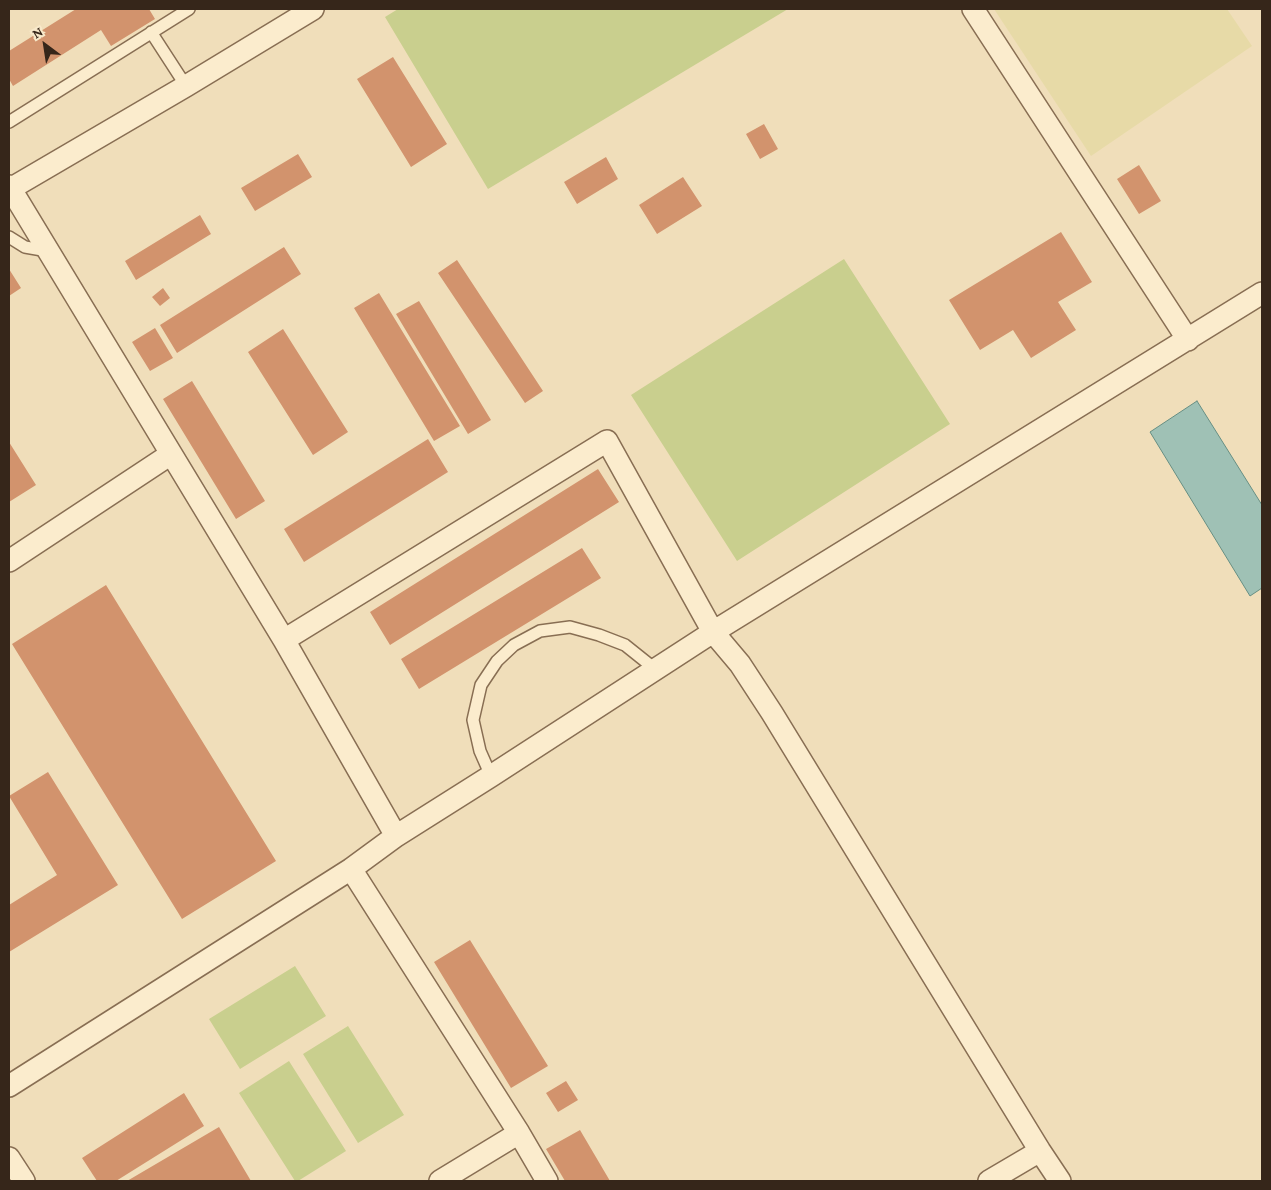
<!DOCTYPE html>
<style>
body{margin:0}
#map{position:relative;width:1271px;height:1190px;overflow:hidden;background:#f0deba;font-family:"Crimson Pro",serif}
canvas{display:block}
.frame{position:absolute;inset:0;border:10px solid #36261a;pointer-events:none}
.north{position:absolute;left:20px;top:20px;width:50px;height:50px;-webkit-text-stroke:4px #f8e9ca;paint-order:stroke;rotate:329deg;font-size:14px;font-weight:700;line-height:20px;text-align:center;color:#36261a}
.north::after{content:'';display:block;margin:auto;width:18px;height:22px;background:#36261a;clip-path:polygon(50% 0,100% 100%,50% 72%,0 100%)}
</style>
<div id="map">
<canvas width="1271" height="1190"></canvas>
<div class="frame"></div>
<div class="north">N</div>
</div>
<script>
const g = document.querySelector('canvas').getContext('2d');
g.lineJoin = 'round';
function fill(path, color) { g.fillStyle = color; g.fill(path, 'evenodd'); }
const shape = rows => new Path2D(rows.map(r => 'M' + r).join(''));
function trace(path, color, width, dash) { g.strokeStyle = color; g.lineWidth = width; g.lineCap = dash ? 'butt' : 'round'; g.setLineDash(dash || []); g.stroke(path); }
fill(shape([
 [994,9,1227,9,1252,46,1091,156]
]), '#e7daa7');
fill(shape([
 [398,9,788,9,488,189,385,17],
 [844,259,950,424,737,561,631,395],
 [295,966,326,1016,240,1069,209,1019],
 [348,1026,404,1115,358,1143,303,1054],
 [289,1061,346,1151,298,1181,295,1181,239,1093]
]), '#c9cf8e');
const water = shape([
 [1197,401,1262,505,1262,588,1250,596,1150,432,1197,401]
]);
fill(water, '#9fc1b5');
trace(water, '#668e83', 1);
fill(shape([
 [76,9,149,9,155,19,111,46,101,30,13,86,9,79,9,51],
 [393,57,447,144,411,167,357,79],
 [764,124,778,149,760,159,746,134],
 [298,154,312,177,255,211,241,188],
 [606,157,618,179,577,204,564,182],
 [1139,165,1161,201,1139,214,1117,179],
 [683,177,702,206,657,234,639,205],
 [200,215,211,234,136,280,125,261],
 [1061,232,1092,282,1058,302,1076,330,1031,358,1013,330,980,350,949,300],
 [284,247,301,274,177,353,160,325],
 [457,260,543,391,525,403,438,273],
 [9,269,21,288,9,296],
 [163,288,170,298,160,306,152,297],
 [379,293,460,426,434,441,354,308],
 [419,301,491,420,468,434,396,314],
 [155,328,173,358,150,371,132,342],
 [283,329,348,432,313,455,248,352],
 [192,381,265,501,236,519,163,399],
 [428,439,448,472,304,562,284,529],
 [9,442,36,485,9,502],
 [598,469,619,502,390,645,370,612],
 [582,548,601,578,419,689,401,659],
 [106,585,276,861,182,919,12,644],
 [48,772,118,885,9,952,9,905,57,875,9,796],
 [470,940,548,1066,511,1088,434,962],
 [566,1081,578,1100,558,1112,546,1093],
 [184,1093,204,1126,116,1181,97,1181,82,1158],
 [219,1127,251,1181,127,1181],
 [580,1130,610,1181,565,1181,546,1149]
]), '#d2936d');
const lane = shape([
 [151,32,186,86],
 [9,122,189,9],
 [9,237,25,247,48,251],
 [491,776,480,751,473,720,481,685,497,661,514,645,540,631,570,627,599,635,625,645,650,665,653,671]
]);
const street = shape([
 [973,9,1188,340],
 [9,186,284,640,396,836,491,776,713,632,1262,293],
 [10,189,186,86,313,9],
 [9,561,171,454],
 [284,640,607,441,713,632,740,664,772,713,1040,1151,1060,1181],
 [351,869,519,1133,547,1181],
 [9,1086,351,869,396,836],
 [9,1158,24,1181],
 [440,1181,519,1133],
 [989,1181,1040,1151]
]);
trace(lane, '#886e53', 14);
trace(street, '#886e53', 24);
trace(lane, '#fbeccd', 11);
trace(street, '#fbeccd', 21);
</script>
